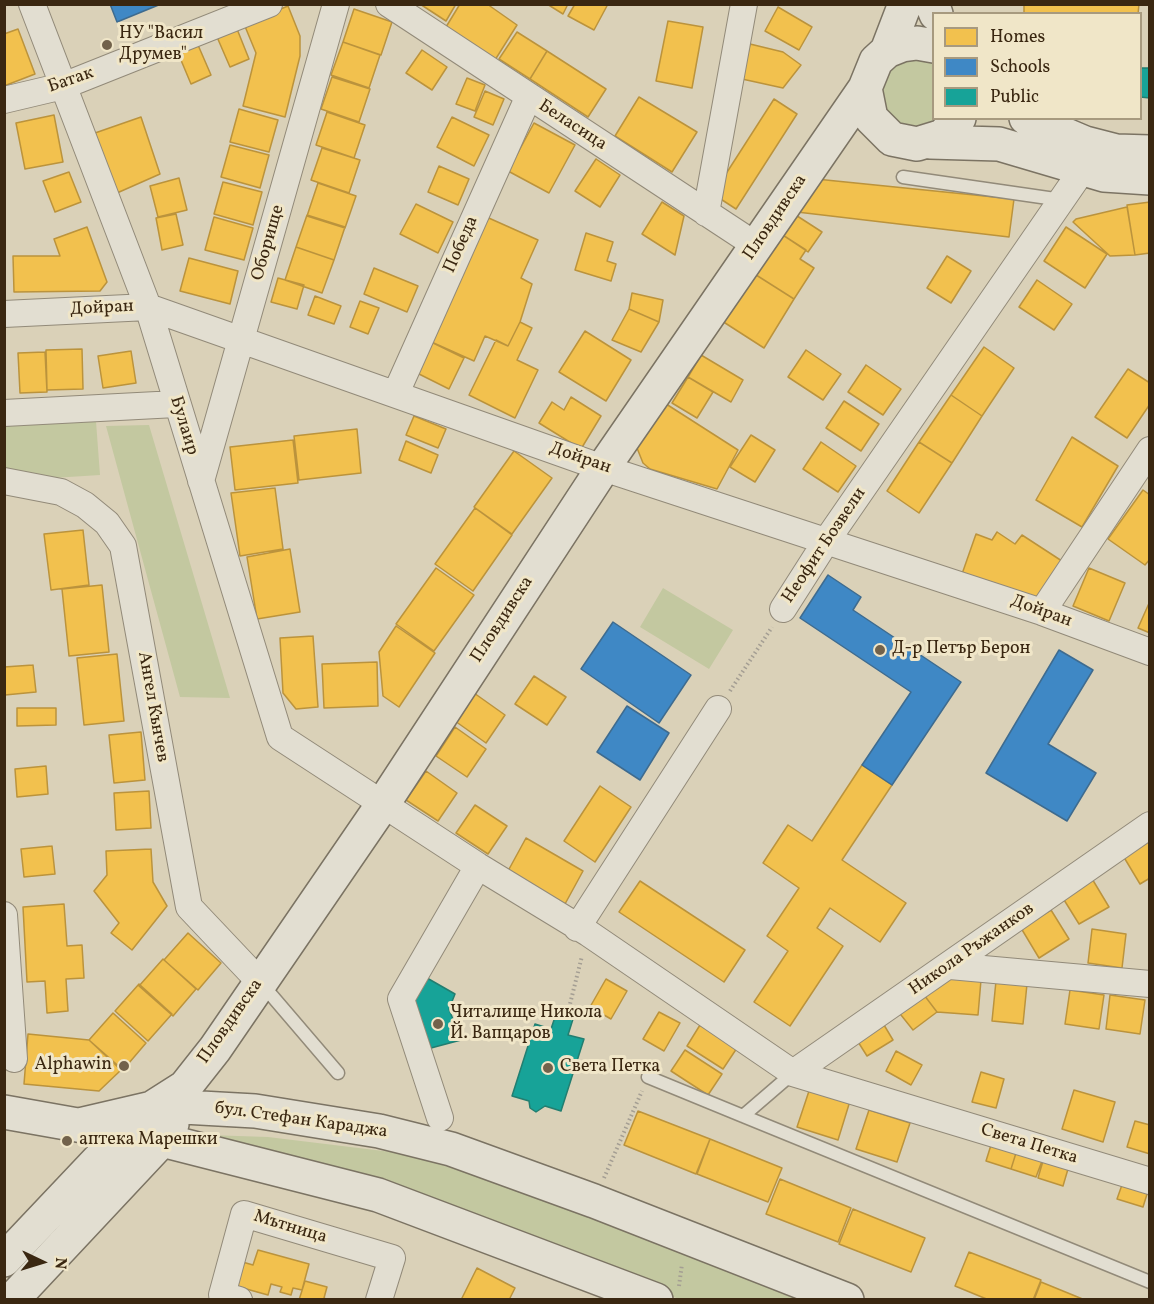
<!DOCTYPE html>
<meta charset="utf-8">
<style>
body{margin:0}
#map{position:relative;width:1154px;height:1304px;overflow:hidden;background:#dad1b8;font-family:Vollkorn,serif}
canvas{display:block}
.frame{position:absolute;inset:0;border:6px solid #3a2711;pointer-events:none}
.legend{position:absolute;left:932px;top:12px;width:210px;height:108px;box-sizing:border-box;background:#f0e6c8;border:2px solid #a79a7f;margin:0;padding:8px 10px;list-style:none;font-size:18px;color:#3a2711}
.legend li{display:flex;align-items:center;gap:12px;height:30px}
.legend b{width:30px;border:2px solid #a79a7f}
.north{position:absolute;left:12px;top:1232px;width:60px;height:60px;-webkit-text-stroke:4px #f0e6c8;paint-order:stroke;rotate:94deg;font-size:16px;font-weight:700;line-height:24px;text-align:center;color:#3a2711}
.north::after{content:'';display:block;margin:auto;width:21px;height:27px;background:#3a2711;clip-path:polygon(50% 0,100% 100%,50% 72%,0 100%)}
</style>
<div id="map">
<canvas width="1154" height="1304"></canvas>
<div class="frame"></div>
<ul class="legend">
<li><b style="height:16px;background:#f2c14e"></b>Homes</li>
<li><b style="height:16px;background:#3f88c5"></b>Schools</li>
<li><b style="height:16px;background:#17a398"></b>Public</li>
</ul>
<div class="north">N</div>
</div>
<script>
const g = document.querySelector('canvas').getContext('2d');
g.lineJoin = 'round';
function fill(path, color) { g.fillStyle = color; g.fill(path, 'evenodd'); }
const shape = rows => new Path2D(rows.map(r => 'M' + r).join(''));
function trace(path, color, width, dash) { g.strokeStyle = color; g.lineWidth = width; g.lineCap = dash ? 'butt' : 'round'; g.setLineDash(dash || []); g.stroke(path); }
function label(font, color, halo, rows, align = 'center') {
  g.font = font + ' Vollkorn,serif'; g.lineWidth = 6; g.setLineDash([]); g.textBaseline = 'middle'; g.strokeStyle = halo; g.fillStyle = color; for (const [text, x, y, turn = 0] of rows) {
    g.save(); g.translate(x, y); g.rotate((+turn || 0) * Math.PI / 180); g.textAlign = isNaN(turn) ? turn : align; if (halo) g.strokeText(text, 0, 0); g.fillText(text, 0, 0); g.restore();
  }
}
fill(shape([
 [933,55,934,118,940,119,926,133,886,121,880,78,891,64],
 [95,408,100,475,5,481,5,413],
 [149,425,230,698,180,697,106,426],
 [663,588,733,630,709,669,640,627],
 [207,1135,268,1137,408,1154,578,1209,818,1299,679,1299,511,1235]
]), '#c3c8a0');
const homes = shape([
 [420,4,456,4,446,21,420,4],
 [460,4,487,4,517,25,495,60,446,27,460,4],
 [547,4,568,4,563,14,547,4],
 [575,4,608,4,594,30,568,16,575,4],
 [1024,4,1139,4,1138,14,1024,14,1024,4],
 [288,6,300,36,300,56,285,117,243,106,256,53,244,24,288,6],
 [778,7,812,27,799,50,765,31,778,7],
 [354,9,392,22,381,55,343,42,354,9],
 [668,21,703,27,692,88,656,81,668,21],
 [18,29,35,74,4,86,4,34,18,29],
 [237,29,249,59,230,67,217,37,237,29],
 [517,32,547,51,530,79,499,59,517,32],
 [343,42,380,55,369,88,331,75,343,42],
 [750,44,783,52,801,65,783,88,742,79,750,44],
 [198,45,211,75,191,84,178,53,198,45],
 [422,50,447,67,432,90,406,73,422,50],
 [547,51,606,89,588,117,530,79,547,51],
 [332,77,370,89,359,122,321,109,332,77],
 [467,78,485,85,475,111,456,104,467,78],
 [485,91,504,99,493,125,474,117,485,91],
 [639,97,697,132,672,172,615,136,639,97],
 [774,99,797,114,736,209,713,194,774,99],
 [239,109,278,120,269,152,230,142,239,109],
 [327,112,365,125,354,158,316,145,327,112],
 [54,115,63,162,25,169,16,123,54,115],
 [141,117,160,174,117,193,95,133,141,117],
 [452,117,489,135,474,166,437,147,452,117],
 [534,123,575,145,549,193,508,171,534,123],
 [230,145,269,155,260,188,221,177,230,145],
 [322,148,360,160,349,193,311,180,322,148],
 [596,159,620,175,600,207,575,191,596,159],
 [439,166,469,179,458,205,428,192,439,166],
 [69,172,81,202,55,212,43,181,69,172],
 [179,178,187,210,158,217,150,186,179,178],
 [816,179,1014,199,1009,237,797,212,816,179],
 [223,182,262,192,253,225,214,214,223,182],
 [318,183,356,196,345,228,307,216,318,183],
 [662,202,684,216,675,255,642,234,662,202],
 [1150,202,1150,253,1135,255,1127,205,1150,202],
 [416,204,453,222,438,253,400,234,416,204],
 [1127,207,1135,255,1110,256,1073,222,1076,219,1127,207],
 [791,212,822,232,808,252,778,232,791,212],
 [176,214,183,245,162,250,156,218,176,214],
 [307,215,345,227,334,260,296,247,307,215],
 [482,215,538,240,521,278,532,284,520,322,508,346,485,336,474,361,427,340,482,215],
 [214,217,253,228,244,260,205,250,214,217],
 [87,227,107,282,100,291,14,292,13,256,60,256,54,239,87,227],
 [1066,227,1107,254,1085,288,1044,261,1066,227],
 [778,232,806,250,800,259,814,268,794,299,753,273,778,232],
 [586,233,613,242,607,261,616,264,611,281,575,270,586,233],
 [296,247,334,260,322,293,285,280,296,247],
 [947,256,971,271,951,303,927,288,947,256],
 [189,258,238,271,230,304,180,291,189,258],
 [374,268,418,286,407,312,364,294,374,268],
 [753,273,794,299,764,348,722,321,753,273],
 [278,278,304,285,297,309,271,302,278,278],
 [1037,280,1072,304,1054,330,1019,307,1037,280],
 [632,293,663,300,659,322,629,309,632,293],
 [315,296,341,306,334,324,308,315,315,296],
 [360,301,379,308,368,334,350,327,360,301],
 [629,309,659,322,641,352,612,340,629,309],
 [520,322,532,328,517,360,538,370,515,418,469,395,496,340,508,346,520,322],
 [585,331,631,360,606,401,559,372,585,331],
 [427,340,464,358,449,389,411,370,427,340],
 [984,347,1014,368,982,416,951,395,984,347],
 [82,349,83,389,47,390,46,350,82,349],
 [806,350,841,374,823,400,788,377,806,350],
 [131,351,136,383,103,388,98,356,131,351],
 [45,352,47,392,20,393,18,353,45,352],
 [701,355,743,380,731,402,688,377,701,355],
 [866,365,901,389,883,415,848,392,866,365],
 [1128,369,1150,383,1150,404,1127,438,1095,417,1128,369],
 [688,377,713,392,697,418,672,403,688,377],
 [951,395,982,416,952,463,919,442,951,395],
 [571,397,601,416,581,449,539,423,552,402,564,410,571,397],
 [844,401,879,424,861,451,826,428,844,401],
 [663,402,738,450,717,489,650,469,643,463,637,448,638,440,663,402],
 [414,416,446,429,438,448,406,435,414,416],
 [357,429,361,473,299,480,294,436,357,429],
 [751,435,775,450,755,482,730,467,751,435],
 [1072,437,1118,466,1082,527,1036,500,1072,437],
 [293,440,298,483,235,490,230,447,293,440],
 [406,441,438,455,431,473,399,460,406,441],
 [821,442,856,466,838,492,803,469,821,442],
 [919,442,952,463,919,513,887,491,919,442],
 [514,451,552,478,512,534,474,507,514,451],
 [275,488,283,549,240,556,231,493,275,488],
 [1143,490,1150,495,1150,559,1145,565,1108,539,1143,490],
 [475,508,512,535,473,591,435,564,475,508],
 [83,530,89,585,51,590,44,534,83,530],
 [997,532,1015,544,1022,535,1065,563,1042,598,1026,597,962,574,976,534,992,540,997,532],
 [290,549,300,612,257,619,247,557,290,549],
 [436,568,474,595,434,651,396,624,436,568],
 [1089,568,1125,583,1109,621,1073,606,1089,568],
 [102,585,109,652,69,656,62,589,102,585],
 [1150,601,1150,633,1138,628,1150,601],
 [396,626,435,653,399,707,383,696,379,652,396,626],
 [313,636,318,707,296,709,283,693,280,638,313,636],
 [117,654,124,721,84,725,77,658,117,654],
 [377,662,378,706,324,708,322,664,377,662],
 [33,665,36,692,5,695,4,667,33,665],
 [534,676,566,697,547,725,515,704,534,676],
 [474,693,505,715,486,743,455,721,474,693],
 [17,708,56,708,56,725,17,726,17,708],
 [455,727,486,749,467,777,436,756,455,727],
 [141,732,145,780,114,783,109,735,141,732],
 [862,765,892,785,842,860,906,903,880,942,830,908,817,928,843,946,790,1026,754,1002,788,951,767,936,799,888,763,863,788,825,812,841,862,765],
 [46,766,48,794,17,797,15,769,46,766],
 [426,771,457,793,438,821,406,800,426,771],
 [600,786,631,807,595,862,564,841,600,786],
 [149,791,151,828,116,830,114,793,149,791],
 [475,805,507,826,488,854,456,833,475,805],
 [526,838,583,871,565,904,508,871,526,838],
 [1150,838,1150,878,1140,884,1122,854,1150,838],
 [52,846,55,874,24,877,21,849,52,846],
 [151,849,153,882,167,906,132,950,111,933,119,923,94,891,107,875,106,851,151,849],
 [1091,877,1109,907,1079,924,1061,895,1091,877],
 [640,881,745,950,724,982,619,912,640,881],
 [64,904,67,946,82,945,84,978,66,979,68,1011,47,1013,45,981,27,982,23,907,64,904],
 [1051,910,1069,939,1039,958,1021,928,1051,910],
 [1092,929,1126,934,1122,968,1088,963,1092,929],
 [188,933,221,963,198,990,164,960,188,933],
 [163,959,196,989,173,1016,139,986,163,959],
 [941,976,981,980,978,1015,937,1012,921,991,941,976],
 [606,979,627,991,611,1019,590,1007,606,979],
 [996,981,1027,984,1023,1024,992,1021,996,981],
 [139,984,172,1014,148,1041,115,1011,139,984],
 [1070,990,1104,995,1099,1029,1065,1024,1070,990],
 [921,991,937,1012,913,1030,897,1010,921,991],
 [1110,995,1145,1000,1140,1034,1106,1029,1110,995],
 [659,1012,680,1023,664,1051,643,1039,659,1012],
 [113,1013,146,1043,123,1070,89,1040,113,1013],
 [881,1020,893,1040,867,1056,855,1037,881,1020],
 [700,1025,737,1048,723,1069,687,1046,700,1025],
 [28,1034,89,1040,121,1070,99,1091,24,1084,28,1034],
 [685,1050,722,1074,708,1095,671,1071,685,1050],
 [896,1051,922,1065,911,1085,886,1071,896,1051],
 [981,1072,1004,1079,996,1108,972,1102,981,1072],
 [810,1088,850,1101,838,1140,797,1127,810,1088],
 [1074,1090,1115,1102,1103,1142,1062,1129,1074,1090],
 [869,1110,910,1123,897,1162,856,1149,869,1110],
 [638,1111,710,1139,696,1174,624,1145,638,1111],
 [1135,1121,1150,1125,1150,1154,1127,1147,1135,1121],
 [710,1139,782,1168,768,1202,697,1174,710,1139],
 [991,1145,1016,1153,1011,1169,986,1161,991,1145],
 [1016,1153,1042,1161,1036,1177,1011,1169,1016,1153],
 [1043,1161,1068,1169,1063,1186,1038,1178,1043,1161],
 [780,1179,851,1208,838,1242,766,1214,780,1179],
 [1123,1182,1148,1191,1143,1207,1117,1199,1123,1182],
 [853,1209,925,1238,911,1272,839,1244,853,1209],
 [258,1250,309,1264,302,1290,293,1288,291,1295,280,1292,282,1287,271,1284,268,1295,232,1285,239,1261,253,1265,258,1250],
 [969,1252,1041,1280,1033,1300,989,1300,955,1286,969,1252],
 [477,1268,515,1288,509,1300,461,1300,477,1268],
 [305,1281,327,1287,324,1298,328,1300,299,1300,305,1281],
 [1041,1282,1085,1300,1034,1300,1041,1282]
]);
fill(homes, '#f2c14e');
trace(homes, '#bb933c', 1.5);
const schools = shape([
 [110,4,161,4,117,22,110,4],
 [828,575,861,597,853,610,961,682,892,785,862,765,911,692,800,618,828,575],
 [613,622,691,675,659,723,581,669,613,622],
 [1059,650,1093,670,1048,744,1096,773,1067,821,986,773,1059,650],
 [627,706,669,733,640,780,597,752,627,706]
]);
fill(schools, '#3f88c5');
trace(schools, '#3e6b8f', 1.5);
const public = shape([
 [1140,68,1150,68,1150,98,1140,97,1140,68],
 [427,978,455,994,449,1009,461,1040,431,1048,413,1000,427,978],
 [556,1014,573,1019,568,1035,584,1039,561,1111,545,1106,536,1112,530,1108,529,1101,512,1096,535,1024,551,1029,556,1014]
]);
fill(public, '#17a398');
trace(public, '#227e70', 1.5);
const lane = shape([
 [903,177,1062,200],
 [261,983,338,1073],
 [793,1073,743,1116,1150,1282],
 [648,1077,743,1116]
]);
const street = shape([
 [32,4,148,307,280,737,478,866,588,933,793,1073,1150,1181],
 [389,4,757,246],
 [4,100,63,86,269,4],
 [706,213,744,4],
 [4,314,148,307,603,468,1042,612,1150,652],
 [396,393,528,98],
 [4,413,176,404],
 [4,481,61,492,85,505,107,523,123,546,189,907,260,982],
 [201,481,336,4],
 [783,609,827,540,1083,169],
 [1042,612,1150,450],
 [4,915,14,1059],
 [577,928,718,709],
 [950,966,1150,984],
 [793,1073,1150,825],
 [440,1118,401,999,478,866],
 [239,1300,222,1295,244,1214,392,1258,379,1300]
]);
const secondary = shape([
 [932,4,936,14],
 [934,46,917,43,902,45,887,51,876,61,865,88,871,118,892,139,917,144,943,136,959,118],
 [887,51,905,4],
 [1026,118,1085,143,1116,151,1150,152],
 [930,142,999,144,1104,175,1150,178],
 [4,1112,162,1140,378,1195,656,1300],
 [79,1125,152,1108,183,1107,255,1111,379,1131,451,1149,594,1201,847,1300],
 [4,1260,125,1132,152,1108,185,1087,215,1049,383,804,603,468,865,88],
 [12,1300,162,1140,172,1124]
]);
trace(lane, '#928a79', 15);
trace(street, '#928a79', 28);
trace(secondary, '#7b7363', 36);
trace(shape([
 [730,691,772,627],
 [569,1008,582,956],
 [604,1178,642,1091],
 [679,1286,682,1264]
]), '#a49e93', 4, [1.5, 3]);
trace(lane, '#e2ded1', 12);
trace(street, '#e2ded1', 26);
trace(secondary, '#e2ded1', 33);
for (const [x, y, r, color] of [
 [107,45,6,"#72624b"],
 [880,650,6,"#72624b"],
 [438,1024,6,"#72624b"],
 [124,1066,6,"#72624b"],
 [548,1068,6,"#72624b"],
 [67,1141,6,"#72624b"]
]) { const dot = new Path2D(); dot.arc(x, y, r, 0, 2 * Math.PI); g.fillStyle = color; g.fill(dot); trace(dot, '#f0e6c8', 2); }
label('18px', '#3a2711', '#f0e6c8', [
 ["НУ \"Васил",119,35],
 ["Друмев\"",119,56],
 ["Д-р Петър Берон",892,650],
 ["Читалище Никола",450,1014],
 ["Й. Вапцаров",450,1035],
 ["Alphawin",112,1066,"right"],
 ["Света Петка",560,1068],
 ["аптека Марешки",79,1141]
], 'left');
label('18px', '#3a2711', '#f0e6c8', [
 ["Батак",71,81,-19],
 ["Беласица",572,126,33],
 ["Пловдивска",776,218,-56],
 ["Оборище",269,243,-74],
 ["Победа",462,245,-66],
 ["Дойран",102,309,-3],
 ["Булаир",183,426,73],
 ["Дойран",580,459,19],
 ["Неофит Бозвели",825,546,-56],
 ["Дойран",1041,612,20],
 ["Пловдивска",503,620,-57],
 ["Ангел Кънчев",152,707,80],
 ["Никола Ръжанков",972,950,-35],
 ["Пловдивска",231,1022,-55],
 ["бул. Стефан Караджа",301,1121,8],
 ["Света Петка",1029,1145,17],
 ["Мътница",290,1228,17]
]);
</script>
